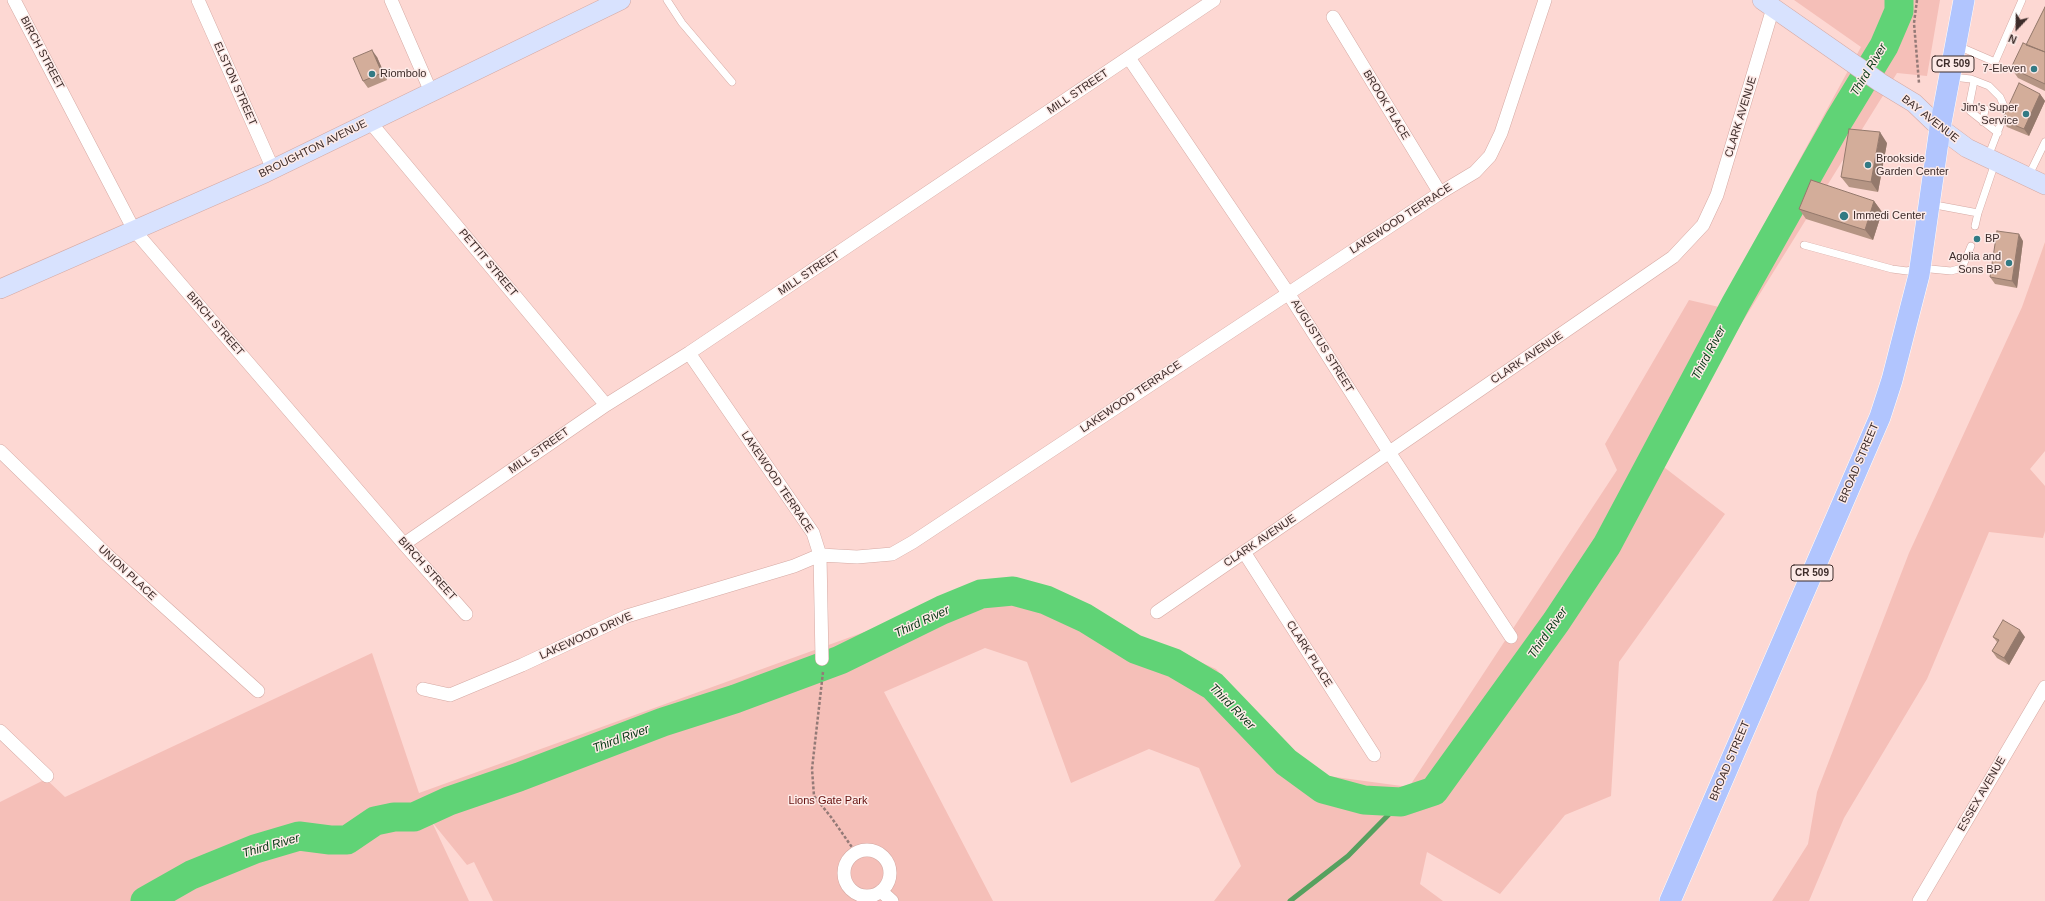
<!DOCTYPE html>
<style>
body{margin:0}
#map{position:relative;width:2045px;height:901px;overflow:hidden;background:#fdd8d3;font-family:Arial,sans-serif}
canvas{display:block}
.north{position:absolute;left:1997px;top:8px;width:40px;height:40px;-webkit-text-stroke:3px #fdeae7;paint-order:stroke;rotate:202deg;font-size:11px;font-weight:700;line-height:16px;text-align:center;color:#3d2c2a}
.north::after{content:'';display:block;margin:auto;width:14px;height:18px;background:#3d2c2a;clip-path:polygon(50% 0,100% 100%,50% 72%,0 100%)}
</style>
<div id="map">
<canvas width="2045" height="901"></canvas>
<div class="north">N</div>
</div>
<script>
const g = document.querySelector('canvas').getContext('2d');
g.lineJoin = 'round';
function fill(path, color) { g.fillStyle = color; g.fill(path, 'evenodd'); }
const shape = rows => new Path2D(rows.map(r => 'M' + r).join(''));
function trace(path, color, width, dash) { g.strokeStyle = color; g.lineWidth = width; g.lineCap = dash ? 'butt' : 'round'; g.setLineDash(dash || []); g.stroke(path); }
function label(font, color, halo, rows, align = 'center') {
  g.font = font + ' Arial,sans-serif'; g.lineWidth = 3; g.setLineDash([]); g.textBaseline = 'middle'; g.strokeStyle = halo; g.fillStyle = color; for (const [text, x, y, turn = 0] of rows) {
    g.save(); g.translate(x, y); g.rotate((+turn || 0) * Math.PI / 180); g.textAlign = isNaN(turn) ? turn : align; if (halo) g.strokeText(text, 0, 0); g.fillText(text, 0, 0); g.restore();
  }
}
fill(shape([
 [1794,0,1940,0,1927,76,1897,73,1656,461,1725,514,1619,662,1611,796,1565,815,1500,894,1427,852,1420,884,1443,901,1214,901,1241,866,1199,768,1149,749,1071,783,1027,662,985,648,884,692,993,901,493,901,474,862,467,865,432,822,469,901,0,901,0,802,46,779,65,797,372,653,419,793,1011,579,1216,669,1313,774,1409,787,1617,470,1605,444,1689,300,1719,307,1861,47],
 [2045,242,2045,451,2030,469,2045,486,2045,531,2043,538,1989,532,1927,679,1844,818,1809,901,1772,901,1808,844,1817,792,1909,553,2022,307]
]), '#f5bfb8');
trace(shape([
 [1290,901,1348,856,1401,802]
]), '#56a15f', 5);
trace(shape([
 [145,901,191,875,255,849,299,836,330,840,347,840,375,821,394,817,414,817,449,801,519,777,663,722,735,699,840,660,942,610,981,594,1013,591,1046,600,1085,618,1135,649,1174,663,1213,686,1286,762,1323,789,1364,800,1401,802,1434,791,1556,622,1607,545,1736,303,1839,120,1884,46,1899,11,1899,0]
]), '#60d376', 29);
const lane = shape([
 [667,0,682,23,732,82],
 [1958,46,1995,62,2022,0],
 [1952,77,1971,79,1989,86,2000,97,2004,106],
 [1974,81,1970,101,1970,111,1998,133],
 [1983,122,1985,109],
 [1988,157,2001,123],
 [2028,177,2045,142],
 [1930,204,1978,213,1995,163],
 [1975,226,1978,213],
 [1804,245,1892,269,1907,271,1920,268,1951,271,1962,268,1971,246]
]);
const street = shape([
 [14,0,134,230,404,544,466,614],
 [198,0,273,169],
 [391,0,431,92],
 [1333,17,1440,193],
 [1129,58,1288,293,1389,452,1511,637],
 [370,122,606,405],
 [689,353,813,533,820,555,857,557,892,554,913,542,1440,193,1475,172,1490,156,1501,133,1545,0],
 [0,451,106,554,258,691],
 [404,544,606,405,689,353,1214,0],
 [1244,552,1374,755],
 [1157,612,1673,257,1703,225,1717,195,1773,8],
 [423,689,450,695,522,665,627,616,794,566,820,555,822,659],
 [0,731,47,776],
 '844 873a23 23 0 1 1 46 0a23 23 0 1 1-46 0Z',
 [881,891,892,901],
 [1919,901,2045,687]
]);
const secondary = shape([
 [1762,0,1881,83,1914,103,1940,128,1967,148,2045,185],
 [0,289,265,173,621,0]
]);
const primary = shape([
 [1670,901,1880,417,1892,380,1919,275,1940,128,1964,0]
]);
trace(lane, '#d5a9a3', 8);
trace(street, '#d5a9a3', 14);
trace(secondary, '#d5a9a3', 20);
trace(primary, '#fff', 22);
trace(shape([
 [1917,0,1914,23,1919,83],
 [823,672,812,769,814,796,831,817,856,853]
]), '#947a77', 2.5, [3, 2]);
trace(lane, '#fff', 7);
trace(street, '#fff', 13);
trace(secondary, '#d8e2fe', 19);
trace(primary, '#b1c5fe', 21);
fill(shape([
 [2045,7,2045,91,2018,78,2011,68,2026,45],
 [377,57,387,80,368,88,363,81],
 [2040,94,2045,101,2029,136,2007,127,2002,120],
 [1887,143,1878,192,1849,187,1841,177],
 [1874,201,1882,212,1873,240,1806,219,1799,209],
 [2023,241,2017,288,1995,284,1990,277],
 [1993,637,2025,637,2009,665,1997,658,1992,651,1997,642]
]), '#b59584');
fill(shape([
 [372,50,377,57,387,80,382,73],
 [2040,94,2045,101,2029,136,2024,129],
 [1880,132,1887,143,1878,192,1871,182],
 [1874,201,1882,212,1873,240,1865,230],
 [2019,234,2023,241,2017,288,2012,281],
 [2020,630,2025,637,2009,665,2004,658]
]), '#94796c');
const building = shape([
 [2045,7,2045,52,2026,45,2045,7],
 [2023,43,2045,52,2045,84,2011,68,2023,43],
 [372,50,382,73,363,81,353,58,372,50],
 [2019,83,2040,94,2024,129,2002,120,2019,83],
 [1849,129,1880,132,1871,182,1841,177,1849,129],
 [1811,180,1874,201,1865,230,1799,209,1811,180],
 [1997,231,2019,234,2012,281,1990,277,1997,231],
 [2003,620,2020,630,2004,658,1992,651,1999,640,1993,637,2003,620]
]);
fill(building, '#d3ad9a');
trace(building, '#94796c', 1);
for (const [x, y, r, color] of [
 [2034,69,4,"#327a84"],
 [372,74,4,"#327a84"],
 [2026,114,4,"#327a84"],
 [1868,165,4,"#327a84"],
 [1844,216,5,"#327a84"],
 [1977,239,4,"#327a84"],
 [2009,263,4,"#327a84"]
]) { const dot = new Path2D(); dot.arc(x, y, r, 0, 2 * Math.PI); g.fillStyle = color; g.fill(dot); trace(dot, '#fdeae7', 1.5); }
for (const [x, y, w] of [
 [1953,64,42],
 [1812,573,42]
]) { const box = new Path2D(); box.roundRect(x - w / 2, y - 8, w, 16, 3); g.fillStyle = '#fdeae7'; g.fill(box); trace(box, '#3d2c2a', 1); }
label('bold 10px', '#3d2c2a', null, [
 ["CR 509",1953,64],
 ["CR 509",1812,573]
]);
label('11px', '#3d2c2a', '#fdeae7', [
 ["BIRCH STREET",42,53,62],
 ["ELSTON STREET",235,84,66],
 ["MILL STREET",1078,92,-34],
 ["BROOK PLACE",1386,105,59],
 ["CLARK AVENUE",1741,117,-73],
 ["BAY AVENUE",1930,119,38],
 ["BROUGHTON AVENUE",313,149,-26],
 ["LAKEWOOD TERRACE",1401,219,-33],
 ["PETTIT STREET",488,263,50],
 ["MILL STREET",809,273,-34],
 ["BIRCH STREET",215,324,49],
 ["AUGUSTUS STREET",1322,346,58],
 ["CLARK AVENUE",1527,358,-34],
 ["LAKEWOOD TERRACE",1131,397,-34],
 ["MILL STREET",539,451,-35],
 ["BROAD STREET",1859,463,-67],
 ["LAKEWOOD TERRACE",777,482,56],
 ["CLARK AVENUE",1260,541,-34],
 ["BIRCH STREET",427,569,48],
 ["UNION PLACE",127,573,43],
 ["LAKEWOOD DRIVE",586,636,-24],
 ["CLARK PLACE",1309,654,58],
 ["BROAD STREET",1730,761,-67],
 ["ESSEX AVENUE",1982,794,-60]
]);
label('11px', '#3d2c2a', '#fdeae7', [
 ["7-Eleven",2026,69,"right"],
 ["Riombolo",380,74],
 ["Jim's Super",2018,108,"right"],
 ["Service",2018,121,"right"],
 ["Brookside",1876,159],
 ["Garden Center",1876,172],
 ["Immedi Center",1853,216],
 ["BP",1985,239],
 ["Agolia and",2001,257,"right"],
 ["Sons BP",2001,270,"right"]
], 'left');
label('11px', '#640e0c', '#fdeae7', [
 ["Lions Gate Park",828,801]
]);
label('italic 12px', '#053613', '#fdeae7', [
 ["Third River",1869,70,-59],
 ["Third River",1709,353,-62],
 ["Third River",922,622,-25],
 ["Third River",1548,633,-55],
 ["Third River",1232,707,45],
 ["Third River",621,739,-20],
 ["Third River",271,846,-16]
]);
</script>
